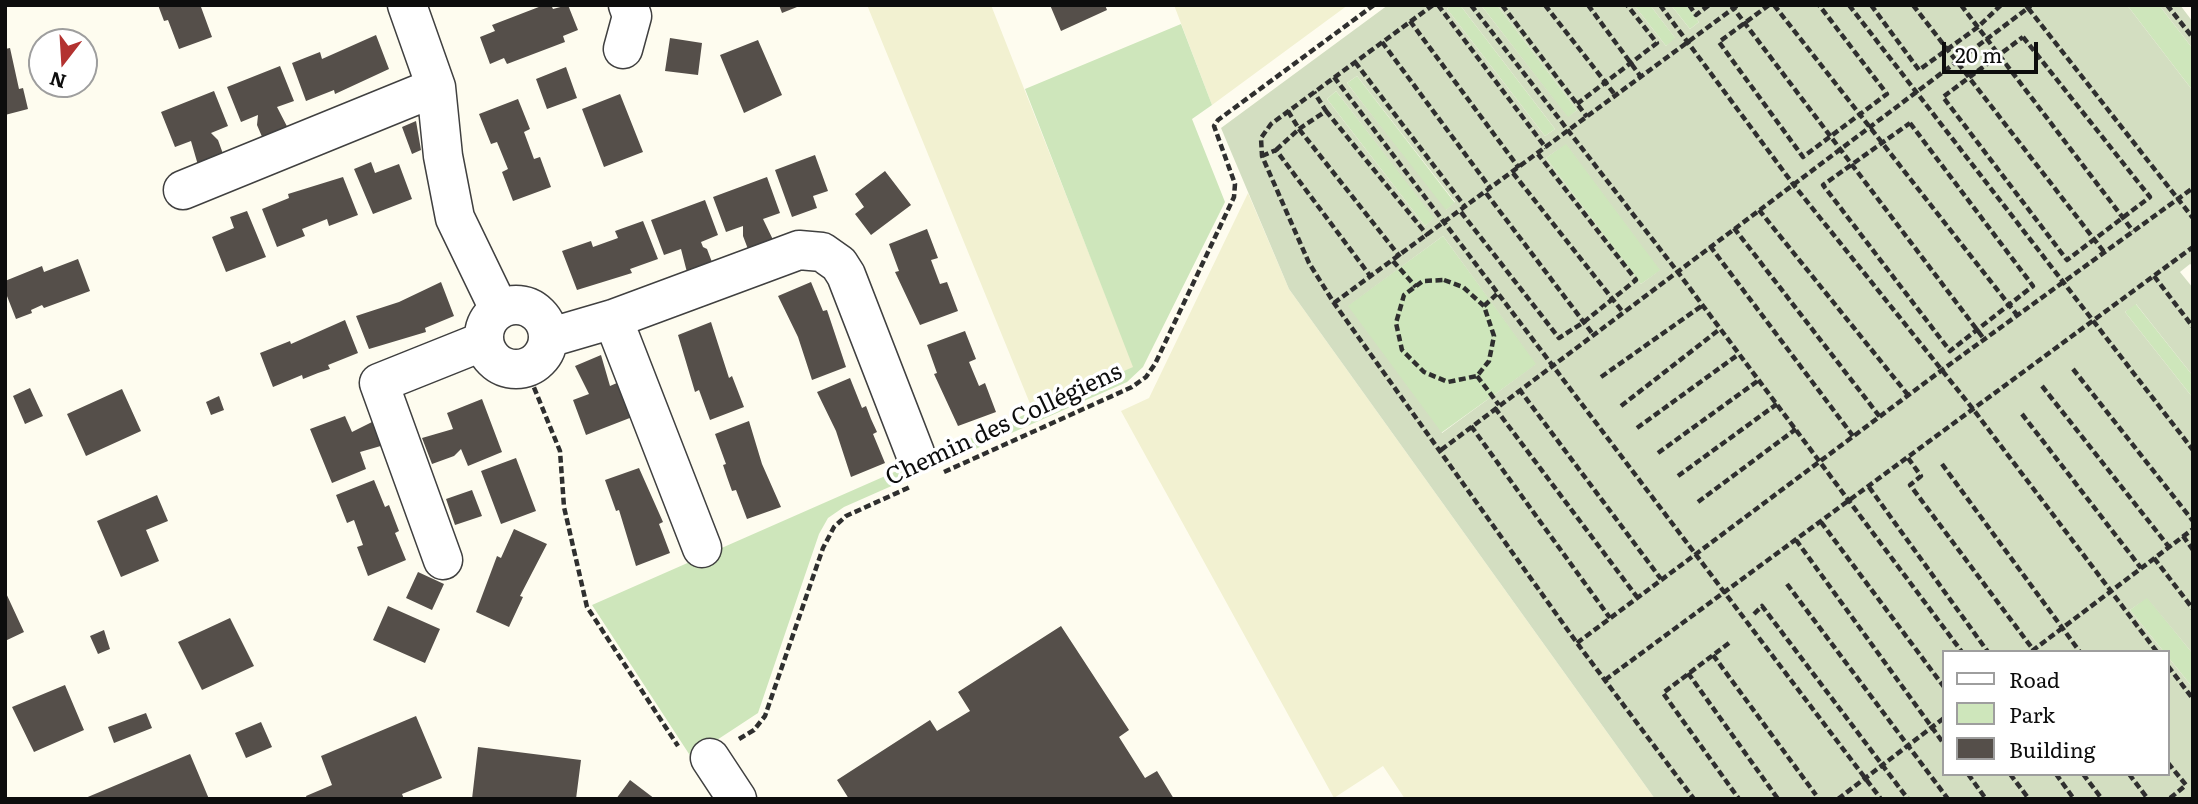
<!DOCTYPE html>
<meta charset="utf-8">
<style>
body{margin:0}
#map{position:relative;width:2198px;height:804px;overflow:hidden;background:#fefcef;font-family:Literata,serif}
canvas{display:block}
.frame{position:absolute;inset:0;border:7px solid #0d0d0d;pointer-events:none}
.legend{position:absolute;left:1942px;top:650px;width:228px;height:126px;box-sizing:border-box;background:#fff;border:2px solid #9e9e9e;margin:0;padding:9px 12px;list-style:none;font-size:21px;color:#0d0d0d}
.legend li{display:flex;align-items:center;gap:14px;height:35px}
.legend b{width:35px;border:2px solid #9e9e9e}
.north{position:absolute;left:28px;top:28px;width:70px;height:70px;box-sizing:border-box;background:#fff;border:2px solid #9e9e9e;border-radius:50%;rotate:197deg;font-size:19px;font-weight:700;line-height:28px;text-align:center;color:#0d0d0d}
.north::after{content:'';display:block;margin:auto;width:24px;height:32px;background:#b33230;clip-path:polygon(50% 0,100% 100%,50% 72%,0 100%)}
.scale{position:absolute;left:1942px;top:42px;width:96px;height:32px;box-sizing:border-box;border:4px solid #0d0d0d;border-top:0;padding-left:9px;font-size:21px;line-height:24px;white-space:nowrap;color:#0d0d0d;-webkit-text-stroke:5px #fff;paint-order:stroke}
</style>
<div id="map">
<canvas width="2198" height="804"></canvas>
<div class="frame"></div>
<ul class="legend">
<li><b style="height:9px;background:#fff"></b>Road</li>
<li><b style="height:19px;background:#cee6bb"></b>Park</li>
<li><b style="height:19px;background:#554f4a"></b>Building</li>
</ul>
<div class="north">N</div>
<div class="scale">20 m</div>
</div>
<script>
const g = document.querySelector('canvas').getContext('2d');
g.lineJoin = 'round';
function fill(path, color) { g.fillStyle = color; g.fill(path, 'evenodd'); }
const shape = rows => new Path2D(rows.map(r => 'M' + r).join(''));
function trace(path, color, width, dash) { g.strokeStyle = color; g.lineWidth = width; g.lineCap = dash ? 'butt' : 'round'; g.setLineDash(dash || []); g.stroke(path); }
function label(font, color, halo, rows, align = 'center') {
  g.font = font + ' Literata,serif'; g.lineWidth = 7; g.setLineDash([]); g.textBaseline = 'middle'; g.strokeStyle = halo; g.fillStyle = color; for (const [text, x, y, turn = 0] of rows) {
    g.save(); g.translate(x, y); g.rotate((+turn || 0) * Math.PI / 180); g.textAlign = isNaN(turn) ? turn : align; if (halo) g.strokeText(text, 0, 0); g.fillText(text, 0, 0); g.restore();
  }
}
fill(shape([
 [867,5,991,5,1134,367,1033,411],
 [1174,5,1348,5,1212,105],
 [1248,193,1289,289,1655,799,1405,799,1383,766,1334,798,1121,411,1149,398]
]), '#f2f1d1');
fill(shape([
 [1452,5,1460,5,1555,129,1545,136,1447,9],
 [1481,5,1497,5,1577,110,1568,118],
 [1634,5,1650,5,1676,39,1666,46],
 [1671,5,1686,5,1699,22,1690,29],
 [2127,5,2159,5,2193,49,2193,91],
 [1181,24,1212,105,1192,119,1225,202,1143,367,1127,382,844,507,828,518,819,534,758,713,691,757,592,605,1133,367,1025,89],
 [1357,76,1455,203,1445,211,1347,83],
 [1336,91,1435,218,1425,226,1327,99],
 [1566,143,1661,270,1641,284,1546,158],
 [1443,236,1537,364,1441,433,1347,306],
 [2135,303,2193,376,2193,398,2125,312],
 [2147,597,2193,654,2193,688,2168,657,2168,652,2164,652,2130,610]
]), '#cee6bb');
fill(shape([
 [1388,5,1452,5,1447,9,1545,136,1555,129,1460,5,1481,5,1568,117,1577,110,1497,5,1634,5,1666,46,1675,38,1650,5,1671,5,1690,29,1699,22,1686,5,2127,5,2193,91,2193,266,2190,264,2180,272,2193,288,2193,376,2136,304,2125,312,2193,398,2193,654,2147,598,2130,610,2164,652,1944,652,1944,774,2168,774,2168,657,2193,688,2193,799,1655,799,1289,289,1221,128],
 [1357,76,1455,202,1446,210,1347,83],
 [1336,91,1434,218,1425,226,1327,99],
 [1566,144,1660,270,1641,284,1546,158],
 [1443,236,1536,364,1442,433,1348,306],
 [2159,5,2180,5,2193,22,2193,49]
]), '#d3dec1');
fill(shape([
 [158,5,201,7,212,37,179,49,168,20,164,21],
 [544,5,551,5,553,9,568,5,578,30,563,36,565,42,507,64,504,58,490,64,480,37,495,31,492,25],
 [779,5,802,5,782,13],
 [1050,5,1105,5,1107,10,1061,31],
 [376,35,389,69,335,94,334,90,306,101,292,63,320,52,322,59],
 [670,38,702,43,698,75,665,71],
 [758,40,782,95,744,113,720,55],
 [10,48,19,89,23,88,28,109,5,115,5,49],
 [280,66,294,101,277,107,292,136,266,146,257,125,258,115,241,122,227,87],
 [566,67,577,98,547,109,536,79],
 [214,91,228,126,211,133,218,140,226,162,200,172,191,141,175,147,161,112],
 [620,94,643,152,604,167,582,109],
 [518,99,530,129,524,132,534,159,540,157,551,187,513,201,502,172,508,169,497,142,491,144,479,114],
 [416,121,421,150,412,154,402,127],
 [815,155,828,191,813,196,817,208,792,217,775,170],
 [371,162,375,173,399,164,412,199,373,214,354,169],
 [885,171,911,205,871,235,855,214,864,207,855,194],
 [343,177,358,215,329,226,327,219,302,229,305,236,277,247,262,209,289,198,288,194],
 [767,177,780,213,763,219,777,248,751,257,743,236,743,226,726,232,713,197],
 [705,200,718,235,701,242,703,247,707,249,715,270,689,280,681,249,664,255,651,220],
 [247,211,266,257,226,272,212,237,234,228,230,217],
 [643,221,658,259,630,269,632,273,577,290,562,251,591,241,593,247,618,238,615,231],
 [927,229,938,258,931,260,940,284,947,282,958,311,920,325,895,272,899,271,889,244],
 [78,259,90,291,44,308,42,305,31,310,32,313,16,319,5,291,5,281,42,266,44,272],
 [441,282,454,316,425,328,426,332,369,349,356,316,399,302],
 [811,282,823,311,827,310,846,367,812,380,798,337,778,296],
 [345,320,358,353,328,365,330,369,318,373,303,379,302,375,273,387,260,353,290,341,291,344],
 [711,322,729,378,732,376,744,407,710,420,699,390,695,392,678,335],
 [965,331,976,359,969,362,979,386,985,383,996,412,958,426,934,374,937,373,927,345],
 [601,355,610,386,626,379,640,414,586,435,573,400,589,394,575,366],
 [850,378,862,408,866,406,871,419,877,432,873,434,885,463,851,477,836,431,817,392],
 [30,388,43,416,25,424,13,396],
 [122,389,141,431,86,456,67,414],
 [219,396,224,410,211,415,206,402],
 [482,399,502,452,468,466,461,449,454,456,432,464,422,438,453,429,447,413],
 [345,416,352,432,380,418,391,443,360,452,366,469,332,483,310,429],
 [749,421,762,464,781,507,747,519,736,490,732,491,727,477,723,465,726,464,715,434],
 [516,458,536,511,501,524,481,471],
 [639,468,663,522,659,524,670,553,636,566,619,510,616,511,605,480],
 [374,480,385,507,389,505,399,531,395,533,406,560,368,576,357,547,363,545,354,520,347,523,336,495],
 [472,490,482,516,455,525,446,499],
 [157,495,168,521,146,530,159,561,121,577,97,521],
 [514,529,547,544,520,596,523,597,509,627,476,612,497,556,501,558],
 [418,572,444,584,432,610,406,598],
 [5,591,24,632,5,641],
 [388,606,440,629,425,663,373,640],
 [230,618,254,666,202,690,178,642],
 [1061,626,1129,730,1119,737,1145,778,1157,771,1174,799,849,799,837,780,930,720,937,731,970,711,958,692],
 [104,630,110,649,98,654,90,636],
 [65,685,84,730,34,752,12,707],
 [146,713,152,728,114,743,108,727],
 [416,716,442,778,402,794,404,799,307,799,306,796,332,785,321,756],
 [261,722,272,747,246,758,235,733],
 [478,747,581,760,576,799,472,799],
 [190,754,209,799,83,799],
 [630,780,655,799,616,799]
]), '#554f4a');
const street = shape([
 [407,5,436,87,443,156,455,218,499,309],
 [623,49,632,16,628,5],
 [183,190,436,87],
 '484 337a32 32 0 1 1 64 0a32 32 0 1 1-64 0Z',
 [613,319,702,548],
 [548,338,613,319,799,250,822,252,839,264,846,275,915,453],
 [443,560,379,383,484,341],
 [710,758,737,799]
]);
trace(street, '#404040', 41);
trace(shape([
 [1433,5,1271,124,1261,138,1262,156,1309,263,1334,303,1577,643,1694,799],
 [1438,5,1546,148],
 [1471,5,1677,271,1962,652],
 [1502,5,1587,117],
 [1545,5,1616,96],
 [1588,5,1641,77],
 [1660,5,1793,184,1973,409,2157,652],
 [1689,5,1696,15,1709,5],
 [1731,5,1984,339],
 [1769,5,1719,42,1803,157,1887,94,1819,5],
 [1774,5,2017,315],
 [1849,5,2193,450],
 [1871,5,1919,70,1978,27,2001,5],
 [1913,5,2104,252],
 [1961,5,2133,231],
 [2026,5,2028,8,2032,5],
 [2167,5,2193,38],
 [1410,21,1519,168],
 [2023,37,2150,197,2067,260,1943,97,2023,37],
 [1382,42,1491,189],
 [1355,62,1466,208],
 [1334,77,1881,799],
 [1577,104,1657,43,1627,5],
 [1288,111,1299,129,1326,111,1314,92],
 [1326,111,1428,236],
 [1910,123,2033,286,1950,351,1823,185,1910,123],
 [1276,150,1299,129,1400,257],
 [1262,156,1276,150,1371,277],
 [1513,173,1622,311],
 [1486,193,1592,333],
 [1759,210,1908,395],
 [1461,212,1559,338,1584,322,1636,280,1538,154],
 [1734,228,1880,417],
 [1710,246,1853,436],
 [1393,261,1416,287],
 [2154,276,2193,327],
 [1444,280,1463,287,1484,306,1494,336,1489,361,1477,376,1448,382,1424,372,1402,350,1396,323,1404,295,1423,281,1444,280],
 [1334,303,1738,5],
 [1484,306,1498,293],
 [526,368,560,451,564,507,587,607,678,746],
 [2073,369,2193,521],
 [1477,376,1499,405],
 [1601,377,1703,305],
 [2042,386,2169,547],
 [1519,389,1661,579],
 [1621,406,1720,329],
 [1495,408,1637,597],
 [2022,414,2141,568],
 [1471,426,1610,618],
 [1637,428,1739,354],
 [1441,450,2028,8,2193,218],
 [1658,453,1759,380],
 [1908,458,1921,476,1910,485,2035,652],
 [1942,464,2080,652],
 [944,472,1132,387,1146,377,1155,364,1234,197,1235,184,1214,126,1218,120,1374,5],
 [1678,476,1777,404],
 [1869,487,1988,652],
 [1698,502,1796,429],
 [1821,522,1944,687],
 [2183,536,2193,550],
 [1796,540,1944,744],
 [2154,558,2193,609],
 [1787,584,1948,799],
 [1754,614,1762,606,1908,799],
 [1577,643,1942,370,2193,188],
 [1729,643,1663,693,1739,799],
 [2032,651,2193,529],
 [1713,655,1816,795],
 [2168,666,2193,699],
 [1688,673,1778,799],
 [1605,680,2193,247],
 [739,739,754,730,765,716,823,548,834,527,846,516,910,487],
 [2168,763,2186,785,2169,799],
 [1968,774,1986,799],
 [2010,774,2029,799],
 [2056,774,2074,799],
 [2083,774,2102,799],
 [2129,774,2148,799],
 [1838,799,1944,718]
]), '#2f2f2f', 4.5, [7, 3.5]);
trace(street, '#fff', 38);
label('24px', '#0d0d0d', '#fff', [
 ["Chemin des Collégiens",1004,425,-25]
]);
</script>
